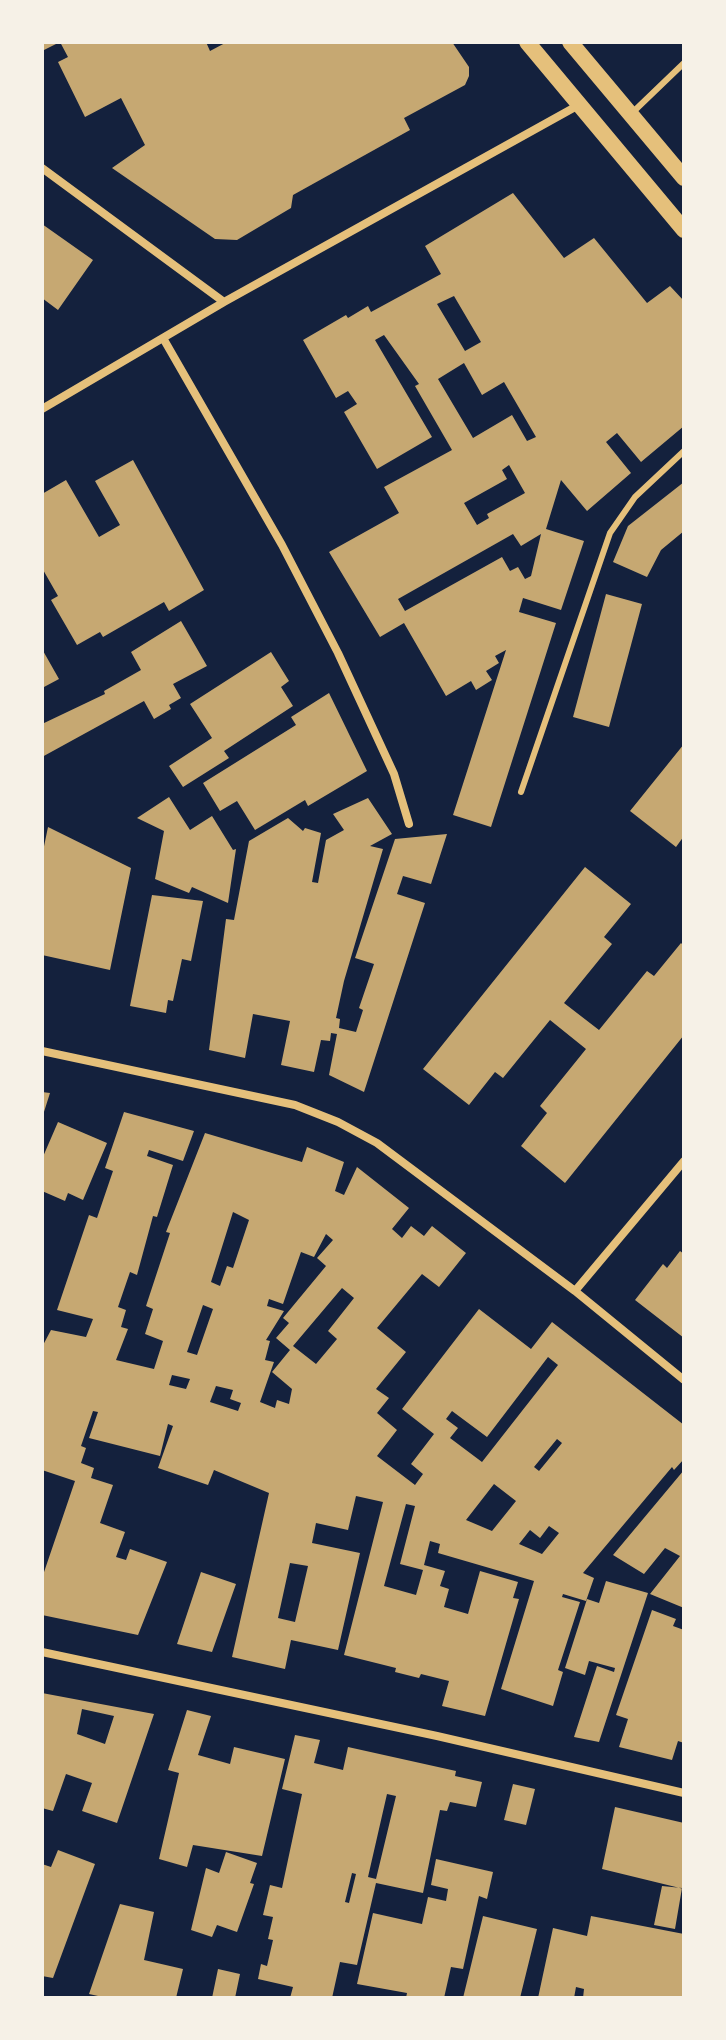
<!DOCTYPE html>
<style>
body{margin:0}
#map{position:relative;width:726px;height:2040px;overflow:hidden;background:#14213d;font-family:"PT Serif",serif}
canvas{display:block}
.frame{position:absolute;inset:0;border:44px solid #f6f1e7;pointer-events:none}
</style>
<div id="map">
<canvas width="726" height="2040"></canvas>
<div class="frame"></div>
</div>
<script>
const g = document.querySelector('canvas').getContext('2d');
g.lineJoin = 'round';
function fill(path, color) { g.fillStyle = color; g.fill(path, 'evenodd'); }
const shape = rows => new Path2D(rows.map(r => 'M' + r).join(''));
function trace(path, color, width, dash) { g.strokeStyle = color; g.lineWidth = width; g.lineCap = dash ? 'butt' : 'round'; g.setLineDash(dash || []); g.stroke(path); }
fill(shape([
 [42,42,60,42,42,51],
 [60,42,206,42,210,51,227,42,452,42,469,67,469,76,465,85,404,118,410,130,293,195,291,208,237,240,215,239,112,168,145,145,121,98,85,117,58,62,68,57],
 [513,193,564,258,594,238,647,303,670,286,684,301,684,426,641,462,617,433,606,442,631,473,587,511,561,480,546,529,584,541,561,610,523,598,519,612,556,623,491,827,453,815,506,650,495,656,499,663,486,671,492,680,476,690,471,681,446,696,404,623,380,637,329,552,399,513,384,487,452,450,415,386,419,384,384,335,375,340,432,437,377,469,344,412,357,404,348,391,336,398,303,340,346,315,348,318,368,306,371,312,441,274,425,246],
 [454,296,481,342,465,351,437,304],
 [464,363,482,395,504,382,536,437,527,441,512,415,473,438,438,379],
 [509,465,525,493,487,514,489,518,477,525,464,503,507,479,502,470],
 [513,534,521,546,541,534,531,576,525,579,518,567,510,571,502,557,405,611,398,599],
 [42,224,93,260,58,310,42,298],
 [133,460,204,590,169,611,164,602,103,637,100,632,77,645,51,600,58,596,42,568,42,494,66,480,99,537,120,525,95,481],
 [684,482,684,531,661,550,647,577,613,562,628,526],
 [606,594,642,604,609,727,573,717],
 [181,621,207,666,173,684,181,698,169,705,171,709,154,719,144,701,42,757,42,724,105,694,104,691,141,670,131,652],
 [42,649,59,679,44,687,42,683],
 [271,652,289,681,281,687,293,706,224,751,229,758,183,787,169,766,212,738,190,704],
 [329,693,367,771,308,806,305,800,255,830,237,801,220,811,203,783,296,725,291,717],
 [684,744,684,836,676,847,630,811],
 [169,797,190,830,212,816,233,850,236,849,228,903,192,887,189,893,155,879,164,831,137,818],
 [368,798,392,834,370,846,383,849,344,981,336,1018,340,1019,339,1028,356,1032,363,1010,359,1008,374,964,355,958,395,839,447,834,431,884,403,876,397,894,425,903,364,1092,329,1075,337,1034,331,1033,330,1041,321,1040,314,1072,281,1065,290,1021,253,1014,245,1058,209,1050,226,919,234,920,249,841,288,818,303,831,305,828,321,833,312,882,318,883,326,840,344,830,333,814],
 [48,827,131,868,110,970,42,955,42,856],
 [585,867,631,904,604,937,612,944,564,1003,599,1030,647,971,654,976,681,943,684,946,684,1035,565,1183,521,1146,547,1113,540,1106,586,1049,550,1020,503,1078,495,1072,469,1105,423,1069],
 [152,895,203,901,191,961,182,959,173,1001,168,1000,166,1013,130,1006],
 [42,1092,50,1093,43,1115,42,1115],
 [124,1112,194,1131,183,1161,149,1150,147,1156,173,1165,157,1217,153,1216,137,1275,130,1272,118,1307,126,1310,121,1327,128,1329,116,1360,154,1369,163,1341,145,1334,153,1309,146,1306,170,1233,166,1232,205,1133,302,1162,307,1147,344,1162,335,1191,344,1195,357,1167,409,1208,392,1229,402,1238,411,1226,424,1236,432,1226,466,1253,439,1287,422,1274,377,1328,406,1352,376,1389,389,1398,377,1413,397,1430,377,1456,415,1485,423,1474,411,1464,434,1434,402,1409,479,1309,531,1349,552,1322,684,1425,684,1459,674,1470,672,1467,583,1573,594,1578,586,1601,563,1594,562,1597,580,1602,558,1670,563,1672,553,1706,501,1689,534,1581,438,1553,440,1544,430,1541,424,1565,445,1571,440,1586,449,1589,444,1607,468,1614,480,1571,518,1582,513,1598,519,1599,485,1716,442,1706,449,1681,421,1674,419,1678,395,1672,396,1668,344,1655,383,1502,356,1496,348,1530,316,1523,312,1543,360,1553,338,1650,291,1640,285,1669,232,1657,269,1493,214,1470,208,1485,158,1468,173,1426,168,1424,160,1456,89,1438,98,1412,93,1411,81,1446,86,1448,81,1463,94,1468,91,1478,113,1485,100,1523,125,1532,116,1557,126,1560,130,1549,167,1562,138,1635,42,1615,42,1578,75,1481,42,1470,42,1347,51,1330,86,1337,93,1319,57,1310,89,1215,97,1218,113,1171,105,1168],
 [233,1212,249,1220,233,1268,227,1266,220,1286,211,1282],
 [326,1234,333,1240,317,1258,326,1266,283,1318,289,1323,276,1338,290,1350,272,1372,292,1389,289,1404,277,1400,275,1408,260,1402,274,1362,265,1360,270,1341,266,1340,284,1311,267,1306,269,1299,283,1304,301,1252,314,1257],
 [342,1288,354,1298,328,1331,337,1339,316,1364,293,1346],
 [203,1305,213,1309,197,1355,187,1352],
 [548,1357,558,1365,482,1462,450,1438,458,1428,446,1419,452,1411,487,1437],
 [172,1375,190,1379,186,1389,169,1385],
 [216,1386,233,1390,230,1399,241,1403,238,1411,210,1402],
 [557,1439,562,1443,539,1471,534,1467],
 [494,1484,516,1501,492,1531,466,1520],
 [406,1504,415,1506,400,1564,423,1570,416,1595,384,1586],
 [549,1526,559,1533,542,1554,519,1544,530,1530,540,1538],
 [290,1563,308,1566,295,1622,278,1618],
 [58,1122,107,1143,83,1200,68,1193,65,1201,42,1191,42,1159],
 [680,1251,684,1254,684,1338,635,1300,663,1264,667,1268],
 [684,1470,684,1608,650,1594,680,1556,665,1548,644,1574,613,1555],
 [201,1572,236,1584,212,1652,177,1644],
 [606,1581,648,1593,599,1742,574,1737,597,1666,614,1672,615,1668,589,1661,585,1675,565,1668,587,1599,599,1603],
 [652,1610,676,1619,673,1626,684,1630,684,1743,678,1741,672,1760,619,1747,628,1719,616,1715],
 [42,1693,154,1714,117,1823,82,1811,92,1783,66,1774,53,1811,42,1808],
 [82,1709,114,1716,105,1744,77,1734],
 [187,1710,211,1716,198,1755,230,1764,234,1747,285,1759,262,1856,193,1845,187,1867,159,1859,179,1773,168,1770],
 [295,1735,320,1740,314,1763,343,1770,348,1747,456,1771,455,1776,482,1782,476,1807,450,1802,447,1811,440,1810,423,1893,376,1883,357,1965,340,1962,332,1998,290,1998,293,1987,258,1979,261,1964,267,1966,273,1940,268,1939,273,1917,263,1915,270,1885,282,1888,302,1794,282,1789],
 [387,1794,396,1796,376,1879,368,1877],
 [352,1873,356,1874,349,1903,345,1902],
 [513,1784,535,1789,526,1825,504,1820],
 [615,1807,684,1823,684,1889,602,1869],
 [58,1850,95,1864,53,1978,42,1976,42,1864,51,1867],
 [226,1852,257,1863,250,1883,254,1884,237,1932,217,1925,212,1937,191,1930,206,1868,219,1873],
 [436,1859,493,1872,487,1899,479,1896,463,1969,451,1967,444,1998,406,1998,407,1993,357,1984,373,1913,422,1924,428,1897,446,1901,448,1889,431,1885],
 [662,1886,682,1888,675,1929,654,1925],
 [120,1904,154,1912,144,1960,183,1969,176,1998,107,1998,89,1994],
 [483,1916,537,1929,520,1998,463,1998],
 [591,1916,684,1934,684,1998,583,1998,584,1989,576,1987,574,1998,538,1998,553,1928,587,1936],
 [218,1969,240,1974,235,1998,212,1998]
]), '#c6a872');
trace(shape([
 [632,113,684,63],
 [521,792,610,533,635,497,684,451]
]), '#e5c07b', 6);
trace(shape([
 [42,168,224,302],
 [163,338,282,545,338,653,394,774,409,824],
 [42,409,224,302,577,106],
 [42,1051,295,1105,338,1122,377,1143,575,1291,684,1380],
 [575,1291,684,1161],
 [42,1652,437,1736,684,1793]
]), '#e5c07b', 8);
trace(shape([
 [527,42,684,230],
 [570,42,684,178]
]), '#e5c07b', 16);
</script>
